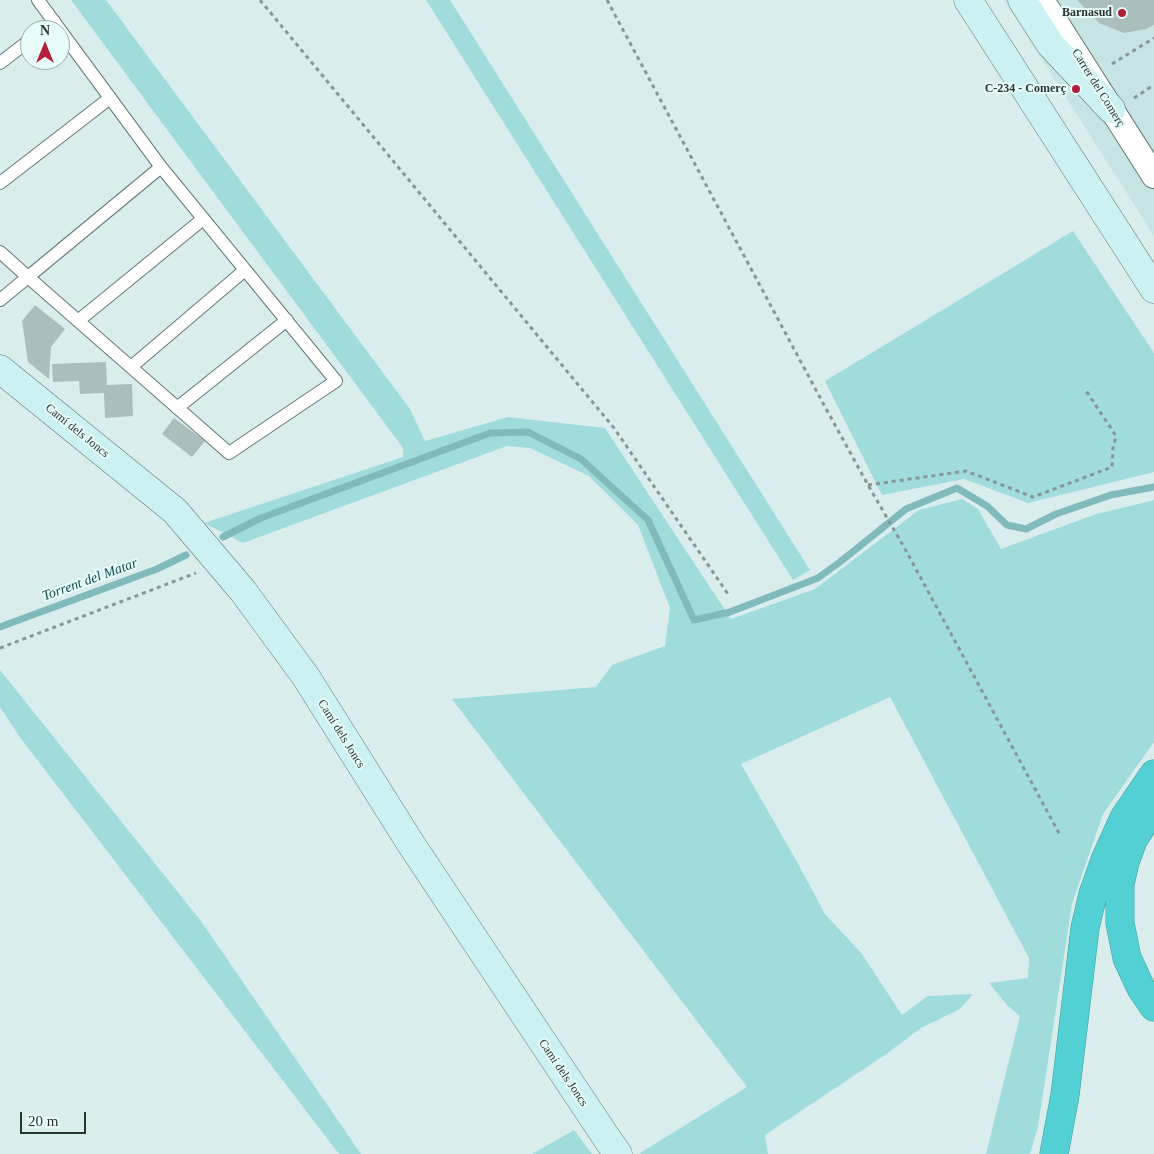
<!DOCTYPE html>
<meta charset="utf-8">
<style>
body{margin:0}
#map{position:relative;width:1154px;height:1154px;overflow:hidden;background:#daeded;font-family:Georgia,serif}
canvas{display:block}
.north{position:absolute;left:20px;top:20px;width:50px;height:50px;box-sizing:border-box;background:#e7fbfb;border:1px solid #9cabab;border-radius:50%;rotate:0deg;font-size:14px;font-weight:700;line-height:20px;text-align:center;color:#2c3434}
.north::after{content:'';display:block;margin:auto;width:18px;height:22px;background:#b21f3b;clip-path:polygon(50% 0,100% 100%,50% 72%,0 100%)}
.scale{position:absolute;left:20px;top:1112px;width:66px;height:22px;box-sizing:border-box;border:2px solid #2c3434;border-top:0;padding-left:6px;font-size:15px;line-height:18px;white-space:nowrap;color:#2c3434;-webkit-text-stroke:4px #e7fbfb;paint-order:stroke}
</style>
<div id="map">
<canvas width="1154" height="1154"></canvas>
<div class="north">N</div>
<div class="scale">20 m</div>
</div>
<script>
const g = document.querySelector('canvas').getContext('2d');
g.lineJoin = 'round';
function fill(path, color) { g.fillStyle = color; g.fill(path, 'evenodd'); }
const shape = rows => new Path2D(rows.map(r => 'M' + r).join(''));
function trace(path, color, width, dash) { g.strokeStyle = color; g.lineWidth = width; g.lineCap = dash ? 'butt' : 'round'; g.setLineDash(dash || []); g.stroke(path); }
function label(font, color, halo, rows, align = 'center') {
  g.font = font + ' Georgia,serif'; g.lineWidth = 4; g.setLineDash([]); g.textBaseline = 'middle'; g.strokeStyle = halo; g.fillStyle = color; for (const [text, x, y, turn = 0] of rows) {
    g.save(); g.translate(x, y); g.rotate((+turn || 0) * Math.PI / 180); g.textAlign = isNaN(turn) ? turn : align; if (halo) g.strokeText(text, 0, 0); g.fillText(text, 0, 0); g.restore();
  }
}
fill(shape([
 [1004,0,1154,0,1154,236]
]), '#c7e4e4');
fill(shape([
 [71,0,106,0,410,409,425,441,508,417,605,428,731,619,815,589,919,510,962,499,978,509,1001,549,1096,514,1130,506,1154,500,1154,742,1103,814,1072,904,1038,1127,1030,1154,986,1154,1020,1016,1007,1005,989,983,1028,978,1029,958,890,697,741,764,796,860,825,914,862,954,902,1015,928,996,973,994,960,1009,921,1028,885,1055,765,1135,768,1154,641,1154,640,1153,747,1087,452,699,596,687,612,665,665,646,670,608,638,525,589,476,530,448,507,446,243,543,204,523,403,457,403,448],
 [426,0,450,0,810,570,793,580],
 [1073,231,1154,353,1154,472,1028,503,964,479,882,495,825,381],
 [0,670,201,921,361,1154,339,1154,19,736,0,707],
 [574,1130,592,1154,532,1154]
]), '#a1dcdc');
trace(shape([
 [223,537,261,518,490,433,528,432,581,459,648,520,694,620,730,612,818,578,840,562,906,509,957,488,987,506,1007,525,1026,529,1056,514,1111,495,1154,487],
 [0,627,157,569,186,555]
]), '#80babb', 7);
fill(shape([
 [1077,0,1154,0,1154,25,1146,29,1124,33,1099,23],
 [35,305,65,329,51,347,49,379,28,362,22,321],
 [106,362,107,385,132,384,133,416,105,418,104,393,80,394,79,381,53,382,52,364],
 [174,418,205,441,192,457,162,434]
]), '#abbdbd');
const lane = shape([
 [38,0,60,30],
 [43,30,54,21],
 [0,63,30,40],
 [0,183,110,98],
 [0,252,28,277,161,167],
 [0,300,28,277,229,453,336,381,161,167,60,30],
 [78,321,203,219],
 [131,367,245,270],
 [177,408,287,320]
]);
const street = shape([
 [1042,0,1154,176]
]);
const secondary = shape([
 [968,0,1154,289],
 [1022,0,1050,44,1111,109],
 [0,369,175,511,243,591,306,677,411,844,608,1140,618,1154]
]);
const highway = shape([
 [1154,807,1133,840,1125,862,1120,884,1120,923,1127,958,1141,988,1154,1007],
 [1054,1154,1065,1095,1085,928,1093,894,1105,860,1124,818,1154,774]
]);
trace(lane, '#677', 14);
trace(street, '#677', 26);
trace(secondary, '#677', 29);
trace(highway, '#45999b', 29);
trace(shape([
 [260,0,614,428,728,594],
 [607,0,824,405,868,485,904,547,1060,835],
 [1112,64,1154,38],
 [1134,98,1154,85],
 [868,485,966,471,1033,497,1112,467,1113,448,1116,436,1085,389],
 [0,648,196,573]
]), '#889696', 3, [4, 4]);
trace(lane, '#fff', 12);
trace(street, '#fff', 24);
trace(secondary, '#cbf1f2', 28);
trace(highway, '#52d0d3', 28);
for (const [x, y, r, color] of [
 [1122,13,5,"#b21f3b"],
 [1076,89,5,"#b21f3b"]
]) { const dot = new Path2D(); dot.arc(x, y, r, 0, 2 * Math.PI); g.fillStyle = color; g.fill(dot); trace(dot, '#e7fbfb', 2); }
label('bold 12px', '#2c3434', '#e7fbfb', [
 ["Barnasud",1112,13],
 ["C-234 - Comerç",1066,89]
], 'right');
label('12px', '#2c3434', '#e7fbfb', [
 ["Carrer del Comerç",1098,88,58],
 ["Camí dels Joncs",77,431,39],
 ["Camí dels Joncs",341,734,58],
 ["Camí dels Joncs",563,1073,56]
]);
label('italic 14px', '#134849', '#e7fbfb', [
 ["Torrent del Matar",90,580,-20]
]);
</script>
